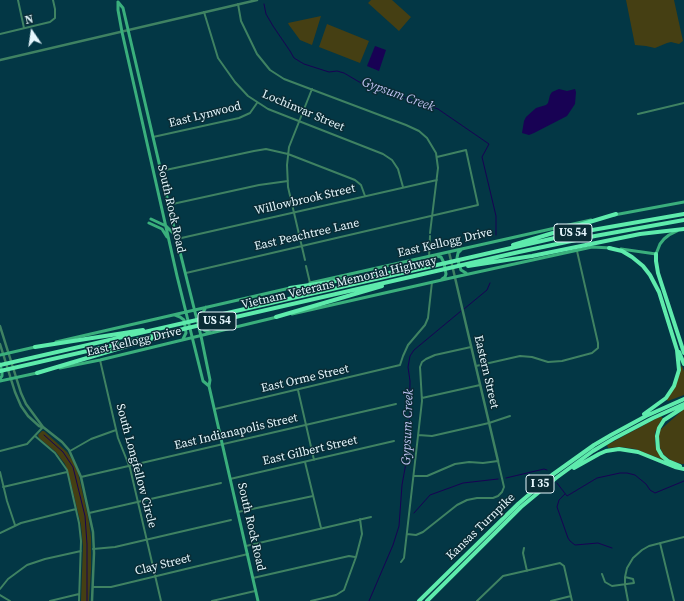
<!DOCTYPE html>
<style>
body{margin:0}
#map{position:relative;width:684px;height:601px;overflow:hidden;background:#033745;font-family:"Source Serif 4",serif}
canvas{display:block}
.north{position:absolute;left:12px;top:12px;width:40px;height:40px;-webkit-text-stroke:3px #0a2c35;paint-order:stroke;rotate:347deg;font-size:11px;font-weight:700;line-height:16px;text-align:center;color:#e5f7fd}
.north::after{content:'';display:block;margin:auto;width:14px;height:18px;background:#e5f7fd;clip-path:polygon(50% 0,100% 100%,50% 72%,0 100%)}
</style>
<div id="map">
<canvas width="684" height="601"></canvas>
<div class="north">N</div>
</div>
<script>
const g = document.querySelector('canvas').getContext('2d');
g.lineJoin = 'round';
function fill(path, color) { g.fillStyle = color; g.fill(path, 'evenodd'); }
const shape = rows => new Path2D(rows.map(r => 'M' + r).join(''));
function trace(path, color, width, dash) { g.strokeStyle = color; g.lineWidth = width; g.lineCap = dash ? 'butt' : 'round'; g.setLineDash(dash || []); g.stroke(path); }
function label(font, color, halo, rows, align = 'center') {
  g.font = font + ' "Source Serif 4",serif'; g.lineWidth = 3; g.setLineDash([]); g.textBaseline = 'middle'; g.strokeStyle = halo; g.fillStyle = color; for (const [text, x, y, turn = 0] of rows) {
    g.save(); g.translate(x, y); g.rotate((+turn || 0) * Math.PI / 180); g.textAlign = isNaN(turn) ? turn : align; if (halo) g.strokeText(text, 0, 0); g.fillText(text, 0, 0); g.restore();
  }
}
fill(shape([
 [371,0,392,0,411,17,399,31,368,3],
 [626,0,674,0,683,41,679,44,671,42,667,43,655,48,646,46,635,45],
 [321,16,312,45,300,40,289,25,288,23],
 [327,24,369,41,360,63,319,47],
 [682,366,684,371,684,395,668,401,666,399,674,388,680,367],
 [684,409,684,464,682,464,672,461,664,455,660,448,659,436,660,430],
 [661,416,663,419,659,424,655,433,655,442,656,448,666,461,635,449,621,447,608,448,607,445],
 [42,431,44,431,67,452,73,461,78,473,88,516,91,537,91,569,89,601,81,601,83,546,81,525,69,475,65,464,56,452,39,438,38,435]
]), '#453f13');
fill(shape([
 [375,46,386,50,379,71,367,66],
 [559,89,567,91,575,89,576,92,575,104,567,116,534,133,529,135,522,133,524,121,526,117,536,108,546,105,548,103,550,95,552,92]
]), '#180254');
trace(shape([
 [264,4,266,14,273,26,290,51,294,58,304,64,329,72,337,71,344,73,361,83,438,109,489,144,482,157,496,216,496,235],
 [464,309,487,290,490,283],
 [44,435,63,452,73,467,85,516,87,544,87,601],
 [506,478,544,469,547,470],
 [557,483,567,496,597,478,620,473,627,473,635,475,646,484,650,490,655,493,684,481],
 [565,494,559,500,557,507,568,538,570,541,575,545,598,543,612,548],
 [414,513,430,495,463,483,498,479],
 [369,601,393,545,399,526,402,485,409,446,410,381,408,367,410,356,414,350,461,311]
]), '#180254', 1);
trace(shape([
 [18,0,24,28],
 [238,4,241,21,257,54,270,70,284,79,406,125,419,131,427,138,436,153,438,168,430,233],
 [204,12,218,58,235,82,248,96,268,109,383,154,392,160,398,169,403,187],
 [0,34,50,22,55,18,55,9,53,0],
 [638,114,684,103],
 [153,137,239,118,250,113,257,103],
 [161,171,254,151,266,149,288,154,355,180,361,185,365,196],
 [168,205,259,185,288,181],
 [177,239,437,180],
 [429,257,430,236],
 [305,260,288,187,287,165,289,147,312,89],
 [306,266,310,283],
 [186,273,478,205,466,150,437,157],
 [100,360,118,438,130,468,161,601],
 [476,366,520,356,532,357,548,362,562,361,592,353,598,348,598,343,577,251],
 [298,390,314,460],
 [422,398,480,385],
 [215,409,400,365,403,356,408,345,425,325,428,318,432,282],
 [418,435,432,436,489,423,510,416],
 [35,436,55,453,67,470,79,523,81,541,79,601],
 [0,451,27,444,43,427],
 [70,451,91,439,116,430],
 [305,462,321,528],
 [0,472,7,501,15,525],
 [81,477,396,404],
 [230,479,394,441],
 [3,487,67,472],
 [238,512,313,496],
 [89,513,221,483],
 [0,533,21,523,76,509],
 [407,534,416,535,423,532,457,505,467,500,477,498,493,498,498,496,502,492,504,487,498,461,483,463,469,462,455,464,427,476,414,476],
 [660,543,674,601],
 [246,546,371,517],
 [524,548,523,553,527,571],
 [93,549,115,547,231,520],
 [401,562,404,558,422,401,420,367,422,362,426,359,435,355,471,347],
 [602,574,605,582,612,586,634,583,633,579,625,577],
 [253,578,349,556,355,557],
 [93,587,111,587,248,554],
 [0,589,8,579,27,565,45,559,81,551],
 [0,595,10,601],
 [50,601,79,594],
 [212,601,255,591],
 [311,601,336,595,344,590,356,557,362,534,360,519],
 [477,601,503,576,560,563,564,566,572,601],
 [551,601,571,596],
 [628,601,625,585,625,577,627,568,633,558,642,550,649,546,684,537]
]), '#3f8262', 2);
trace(shape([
 [0,60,257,0],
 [449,252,498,461],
 [0,326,21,393,26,404,43,427,62,442,69,450,81,477,93,532,94,553,92,601],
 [0,344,15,392,21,406,28,416,39,426,42,427]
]), '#3f8262', 2.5);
trace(shape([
 [118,2,123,8,176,236,201,336,210,380,209,386,258,601],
 [118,2,118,10,122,32,177,276,203,381,209,386],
 [614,215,684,202],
 [151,219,166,226,175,235],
 [149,223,162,229,167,237],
 [621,249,656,254,660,244,664,239,669,235,677,231],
 [461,250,458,253,457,258,461,270,466,273],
 [435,256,441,257,444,263,446,274,445,277,442,279],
 [310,283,591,220],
 [206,307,201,316,204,330,211,333],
 [292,314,455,277,592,247,611,248],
 [175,315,180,317,184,320,186,333,183,339],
 [56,342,290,288],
 [0,355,35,347],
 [60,368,100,360,277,317],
 [0,379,2,376,2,372,0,364],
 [0,381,37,373]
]), '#3aaf7c', 3);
trace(shape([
 [513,245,616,214],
 [609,248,622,251,632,257,643,266,650,275,659,292,677,350,679,370,674,386,666,398,644,414],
 [656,254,656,261,658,273,684,353],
 [468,266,532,256,640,234,684,229],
 [290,288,395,272],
 [276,317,382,286],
 [35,347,143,330],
 [679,352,684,364],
 [0,365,581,232,684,214],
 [0,371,519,252,595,236,684,220],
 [37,373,154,338],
 [680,466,668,461,662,456,658,449,657,436,659,428,664,420,684,407],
 [574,468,599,454,606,451,619,449,638,452,675,467,684,469],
 [419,601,518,504,552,475,594,445,611,435,646,416,684,399],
 [427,601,521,507,556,478,593,451,613,439,653,418,684,404]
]), '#5eebac', 4);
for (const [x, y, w] of [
 [573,233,38],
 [217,321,38],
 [540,484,28]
]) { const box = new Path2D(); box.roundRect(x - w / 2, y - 9, w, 18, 3); g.fillStyle = '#0a2c35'; g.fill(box); trace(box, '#e5f7fd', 1); }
label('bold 11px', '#e5f7fd', null, [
 ["US 54",573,233],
 ["US 54",217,321],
 ["I 35",540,484]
]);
label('12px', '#e5f7fd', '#0a2c35', [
 ["Lochinvar Street",303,111,23],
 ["East Lynwood",205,115,-14],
 ["Willowbrook Street",305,200,-13],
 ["South Rock Road",171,209,77],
 ["East Peachtree Lane",307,235,-13],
 ["East Kellogg Drive",445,243,-13],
 ["Vietnam Veterans Memorial Highway",339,283,-13],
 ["East Kellogg Drive",134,342,-13],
 ["Eastern Street",486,372,77],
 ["East Orme Street",305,379,-13],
 ["East Indianapolis Street",236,432,-13],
 ["East Gilbert Street",310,451,-13],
 ["South Longfellow Circle",136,466,75],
 ["South Rock Road",251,527,77],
 ["Kansas Turnpike",481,527,-44],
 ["Clay Street",163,565,-14]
]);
label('italic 13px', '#bdc1ef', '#0a2c35', [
 ["Gypsum Creek",398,95,20],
 ["Gypsum Creek",408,427,-88]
]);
</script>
